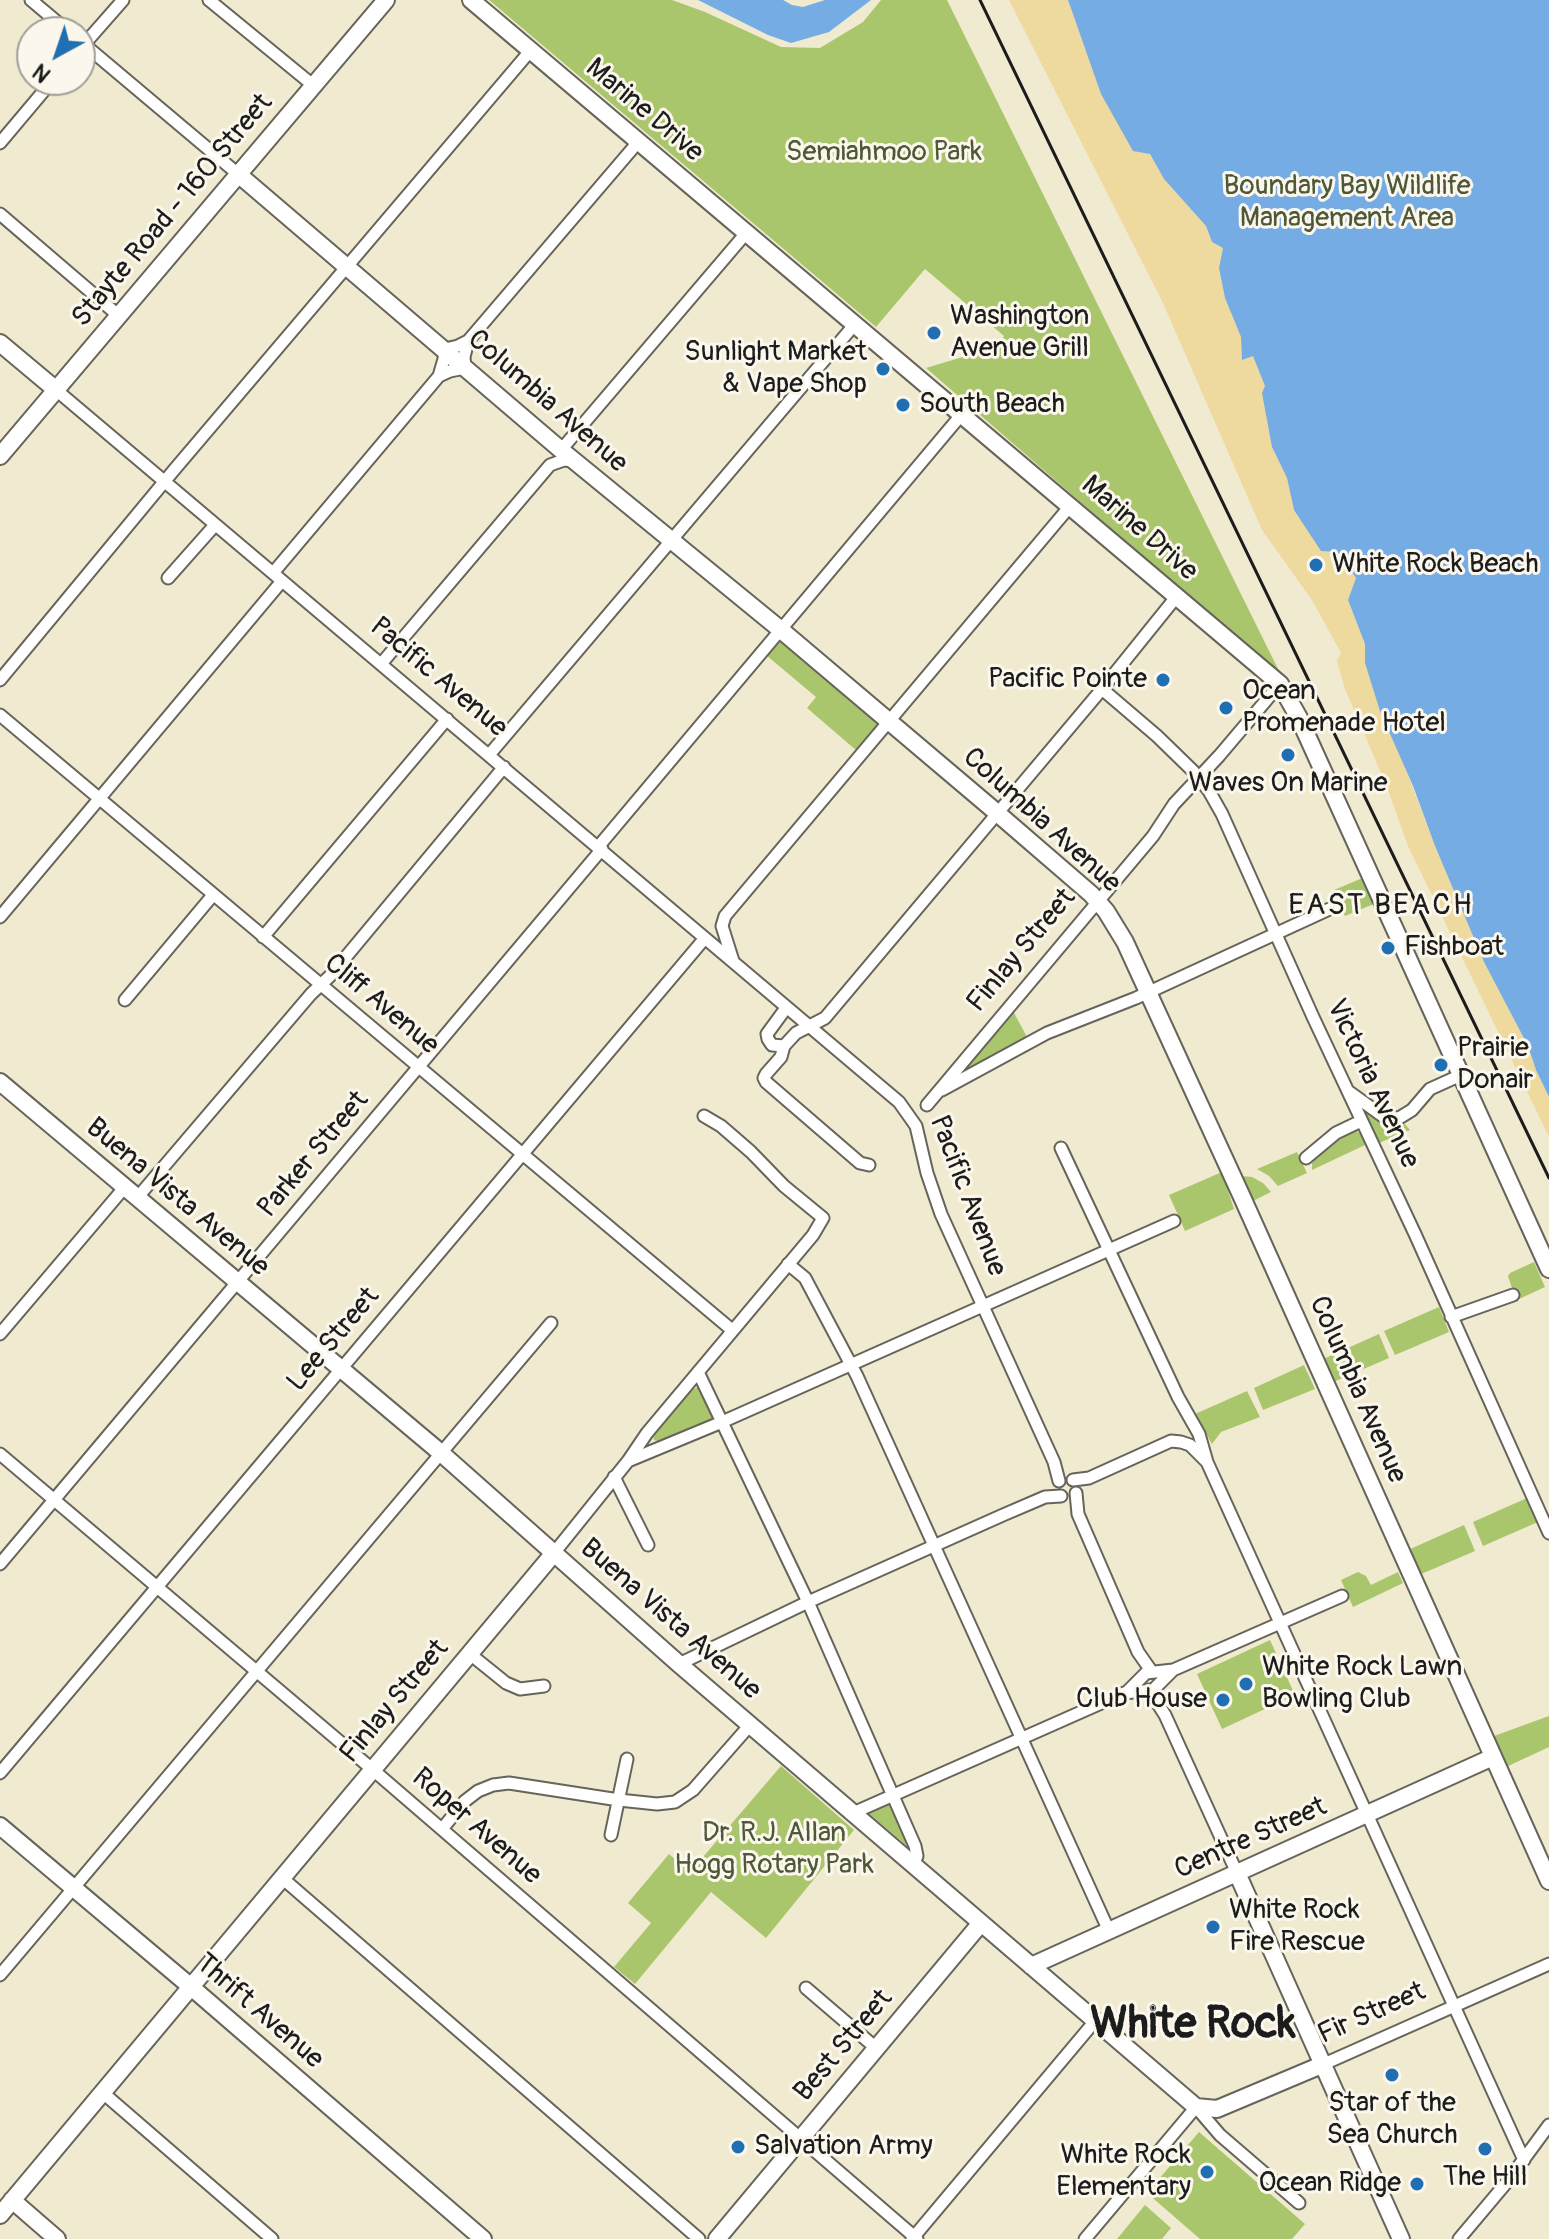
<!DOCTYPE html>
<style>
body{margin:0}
#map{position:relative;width:1549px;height:2239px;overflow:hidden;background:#f0ead0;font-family:Pangolin,sans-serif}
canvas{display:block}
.north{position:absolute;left:16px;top:16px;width:80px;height:80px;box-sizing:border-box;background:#fbf7ec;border:2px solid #a29f99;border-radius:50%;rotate:220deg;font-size:22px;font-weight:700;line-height:32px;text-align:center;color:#1c1c1c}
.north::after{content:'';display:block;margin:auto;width:28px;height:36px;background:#1f6fb2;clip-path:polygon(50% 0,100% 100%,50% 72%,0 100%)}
</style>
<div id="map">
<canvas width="1549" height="2239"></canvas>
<div class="north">N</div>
</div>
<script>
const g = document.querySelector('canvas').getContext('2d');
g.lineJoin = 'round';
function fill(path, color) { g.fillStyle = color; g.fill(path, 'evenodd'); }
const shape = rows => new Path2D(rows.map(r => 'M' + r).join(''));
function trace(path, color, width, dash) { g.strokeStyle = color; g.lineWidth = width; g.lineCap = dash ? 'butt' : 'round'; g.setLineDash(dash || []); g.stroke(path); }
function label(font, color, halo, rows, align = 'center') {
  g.font = font + ' Pangolin,sans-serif'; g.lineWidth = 6; g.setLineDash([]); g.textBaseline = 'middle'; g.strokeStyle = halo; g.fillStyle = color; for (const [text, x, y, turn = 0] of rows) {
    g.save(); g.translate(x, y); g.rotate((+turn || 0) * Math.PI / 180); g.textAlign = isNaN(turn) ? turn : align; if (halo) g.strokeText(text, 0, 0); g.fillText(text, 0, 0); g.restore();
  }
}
fill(shape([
 [489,0,672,0,705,12,781,47,820,48,863,22,881,0,947,0,1282,677,926,368,999,346,1004,336,925,269,876,327],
 [783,641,796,649,801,657,878,722,877,727,857,751,807,708,816,697,766,655,775,645],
 [1365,877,1376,903,1345,916,1334,890],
 [1012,1009,1028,1039,964,1072,966,1064],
 [1362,1107,1383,1122,1404,1123,1410,1130,1379,1143],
 [1357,1131,1360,1134,1365,1145,1312,1170,1312,1163,1317,1156,1349,1132],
 [1297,1152,1307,1173,1278,1186,1269,1176,1257,1169],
 [1222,1172,1234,1209,1185,1231,1169,1195],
 [1242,1176,1252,1177,1263,1183,1271,1192,1253,1201],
 [1534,1262,1545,1287,1519,1299,1515,1290,1512,1288,1508,1276,1510,1273],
 [1439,1307,1449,1332,1395,1355,1384,1331],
 [1379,1334,1389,1358,1331,1383,1321,1360],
 [1304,1365,1315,1389,1263,1410,1254,1388],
 [698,1387,714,1418,661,1442,654,1440,653,1435,689,1391],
 [1247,1391,1260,1417,1221,1432,1212,1444,1195,1414],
 [1527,1498,1538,1522,1483,1546,1473,1522],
 [1464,1525,1475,1551,1419,1575,1408,1550],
 [1358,1572,1366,1576,1371,1585,1398,1572,1403,1583,1353,1607,1341,1580],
 [1270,1640,1295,1695,1222,1729,1197,1674],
 [1549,1716,1549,1747,1506,1767,1494,1736],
 [781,1766,854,1830,766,1938,711,1892,635,1984,614,1967,651,1923,628,1903,669,1854,676,1860,703,1857],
 [891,1803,912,1850,868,1813],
 [1199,2132,1305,2224,1292,2239,1200,2239,1147,2193],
 [1145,2205,1171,2228,1162,2239,1117,2239]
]), '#aac66c');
fill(shape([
 [1009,0,1068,0,1101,94,1150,154,1164,179,1206,226,1212,242,1223,248,1219,268,1225,298,1241,337,1242,359,1253,355,1266,386,1272,447,1287,478,1294,510,1337,552,1356,578,1348,600,1365,644,1365,663,1435,846,1484,962,1528,1046,1536,1070,1549,1097,1549,1137,1408,846,1387,787,1345,689,1337,661,1341,653,1312,600,1262,530,1163,303]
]), '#eeda9e');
fill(shape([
 [698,0,783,0,792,5,803,7,825,0,871,0,829,32,791,43,768,35],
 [1068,0,1549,0,1549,1097,1536,1070,1528,1046,1484,962,1435,846,1413,786,1380,711,1365,663,1365,644,1348,600,1356,578,1337,552,1321,551,1294,510,1287,478,1272,447,1262,393,1265,386,1253,356,1242,360,1241,337,1225,298,1219,268,1223,248,1212,242,1206,226,1164,179,1150,154,1133,151,1101,94]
]), '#75ace4');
const street = shape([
 [31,0,69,32],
 [209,0,314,86],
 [80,41,238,174],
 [80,49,123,0],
 [0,143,53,80],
 [0,214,119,316],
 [439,376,450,371,465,368,464,357,468,341],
 [55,389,899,1102,916,1126,927,1173,941,1214,1054,1462,1059,1481],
 [561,450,747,232],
 [273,573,439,376,444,359,445,349,458,346,468,341,639,141],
 [168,578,215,525],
 [381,664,550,465,564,460,573,461],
 [0,680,174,470,531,50],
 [1102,689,1157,736,1193,771,1209,791,1222,814,1313,1017,1415,1234,1549,1533],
 [0,715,732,1330],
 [489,755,855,324],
 [598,847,962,414],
 [0,917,282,581],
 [263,937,447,719],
 [733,961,722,926,725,916,1071,505],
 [125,1000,213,895],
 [784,1046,772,1045,768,1039,767,1034,786,1008],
 [942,1090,1047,1033,1136,998,1336,906],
 [1348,1091,1384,1117,1399,1118,1412,1110,1430,1089,1461,1075],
 [927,1105,1153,836,1174,804,1219,756,1280,684],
 [1061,1148,1178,1397,1199,1434,1207,1462,1524,2160],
 [1306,1158,1336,1133,1361,1121],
 [869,1165,860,1163,766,1082,764,1078,766,1074,781,1057,784,1046,796,1033,825,1018,1102,689,1177,596],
 [137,1198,311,994,330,976,504,767],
 [788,1264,805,1278,857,1376,1109,1931],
 [1451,1317,1513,1295],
 [0,1334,124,1188],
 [698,1372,808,1602,915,1846,917,1856,913,1865],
 [0,1454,372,1769,917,2239],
 [628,1461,722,1422,1174,1221],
 [614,1477,648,1545],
 [1073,1480,1089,1478,1171,1441,1181,1442,1190,1445,1207,1462],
 [1076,1493,1078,1514,1138,1652,1152,1672],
 [554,1553,628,1461,647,1433,813,1235,823,1218,784,1186,751,1152,721,1126,704,1116],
 [0,1564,602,849],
 [470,1654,506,1683,520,1689,544,1686],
 [679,1664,808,1602,1003,1515,1045,1497,1061,1496],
 [1149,1690,1165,1715,1237,1873],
 [1127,1692,1146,1673,1173,1670,1342,1596],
 [0,1773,705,938],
 [853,1813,1124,1693,1153,1690,1173,1670],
 [442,1829,465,1801,478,1791,493,1785,509,1783,619,1800,657,1804,675,1802,693,1790,750,1725],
 [611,1835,627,1759],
 [281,1877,699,2239],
 [0,1975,551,1323],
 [806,1988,876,2048],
 [1324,2064,1549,1964],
 [102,2092,272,2239],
 [912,2239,1095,2021],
 [1085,2239,1196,2107,1220,2135,1299,2203],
 [1459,2239,1507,2182,1549,2125]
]);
const secondary = shape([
 [471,0,1280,684,1299,718,1549,1269],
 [238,174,561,450,781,630,989,806,1091,894,1106,911,1125,942,1242,1197,1549,1881],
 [0,343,55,389],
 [0,456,386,0],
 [0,1082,441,1453,679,1664,1196,2107,1217,2109,1324,2064],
 [0,1826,190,1986,483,2239],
 [1237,1873,1401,2239],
 [1031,1966,1493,1757],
 [12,2200,57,2239],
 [0,2215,554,1553],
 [717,2239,981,1923]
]);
trace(street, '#66645b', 15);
trace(secondary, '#66645b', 20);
trace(street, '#fff', 11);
trace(secondary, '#fff', 16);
trace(shape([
 [980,0,1549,1178]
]), '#1c1c1c', 3);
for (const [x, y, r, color] of [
 [934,333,8,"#1f6fb2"],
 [883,369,8,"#1f6fb2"],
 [903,405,8,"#1f6fb2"],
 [1316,565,8,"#1f6fb2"],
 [1163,680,8,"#1f6fb2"],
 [1226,708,8,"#1f6fb2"],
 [1288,755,8,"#1f6fb2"],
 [1388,948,8,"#1f6fb2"],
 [1441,1065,8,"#1f6fb2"],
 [1246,1684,8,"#1f6fb2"],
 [1223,1700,8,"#1f6fb2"],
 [1213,1927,8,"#1f6fb2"],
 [1392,2075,8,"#1f6fb2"],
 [738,2147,8,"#1f6fb2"],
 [1485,2149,8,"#1f6fb2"],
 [1207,2172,8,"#1f6fb2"],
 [1417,2184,8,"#1f6fb2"]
]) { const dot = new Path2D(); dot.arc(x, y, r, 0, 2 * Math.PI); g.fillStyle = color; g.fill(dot); trace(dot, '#fbf7ec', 3); }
label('28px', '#1c1c1c', '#fbf7ec', [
 ["Marine Drive",644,111,40],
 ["Stayte Road - 160 Street",173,211,-50],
 ["Columbia Avenue",547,402,41],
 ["Marine Drive",1139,529,41],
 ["Pacific Avenue",438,678,40],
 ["Columbia Avenue",1041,821,42],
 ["Finlay Street",1022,951,-50],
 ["Cliff Avenue",381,1005,40],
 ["Victoria Avenue",1372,1084,65],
 ["Parker Street",314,1155,-50],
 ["Pacific Avenue",967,1196,69],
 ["Buena Vista Avenue",177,1198,40],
 ["Lee Street",334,1340,-50],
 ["Columbia Avenue",1357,1390,66],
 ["Buena Vista Avenue",670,1620,41],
 ["Finlay Street",395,1702,-50],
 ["Roper Avenue",476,1827,41],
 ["Centre Street",1251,1839,-24],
 ["Thrift Avenue",259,2012,41],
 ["Fir Street",1372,2014,-24],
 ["Best Street",844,2046,-50]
]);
label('28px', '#4e5838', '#fbf7ec', [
 ["Semiahmoo Park",884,153],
 ["Boundary Bay Wildlife",1347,187],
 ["Management Area",1347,219],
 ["Dr. R.J. Allan",774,1834],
 ["Hogg Rotary Park",774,1866]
]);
label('28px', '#1c1c1c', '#fbf7ec', [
 ["Washington",950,317],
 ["Avenue Grill",950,349],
 ["Sunlight Market",867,353,"right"],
 ["& Vape Shop",867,385,"right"],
 ["South Beach",919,405],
 ["White Rock Beach",1332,565],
 ["Pacific Pointe",1147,680,"right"],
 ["Ocean",1242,692],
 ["Promenade Hotel",1242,724],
 ["Waves On Marine",1288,784,"center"],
 ["Fishboat",1404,948],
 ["Prairie",1457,1049],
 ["Donair",1457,1081],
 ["White Rock Lawn",1262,1668],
 ["Bowling Club",1262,1700],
 ["Club House",1207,1700,"right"],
 ["White Rock",1229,1911],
 ["Fire Rescue",1229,1943],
 ["Star of the",1392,2104,"center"],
 ["Sea Church",1392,2136,"center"],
 ["Salvation Army",754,2147],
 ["White Rock",1191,2156,"right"],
 ["Elementary",1191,2188,"right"],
 ["The Hill",1485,2178,"center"],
 ["Ocean Ridge",1401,2184,"right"]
], 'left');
g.letterSpacing = '2px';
label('30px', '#1c1c1c', '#fbf7ec', [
 ["EAST BEACH",1381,906]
]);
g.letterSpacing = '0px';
label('bold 44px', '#1c1c1c', '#fbf7ec', [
 ["White Rock",1193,2026]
]);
</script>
